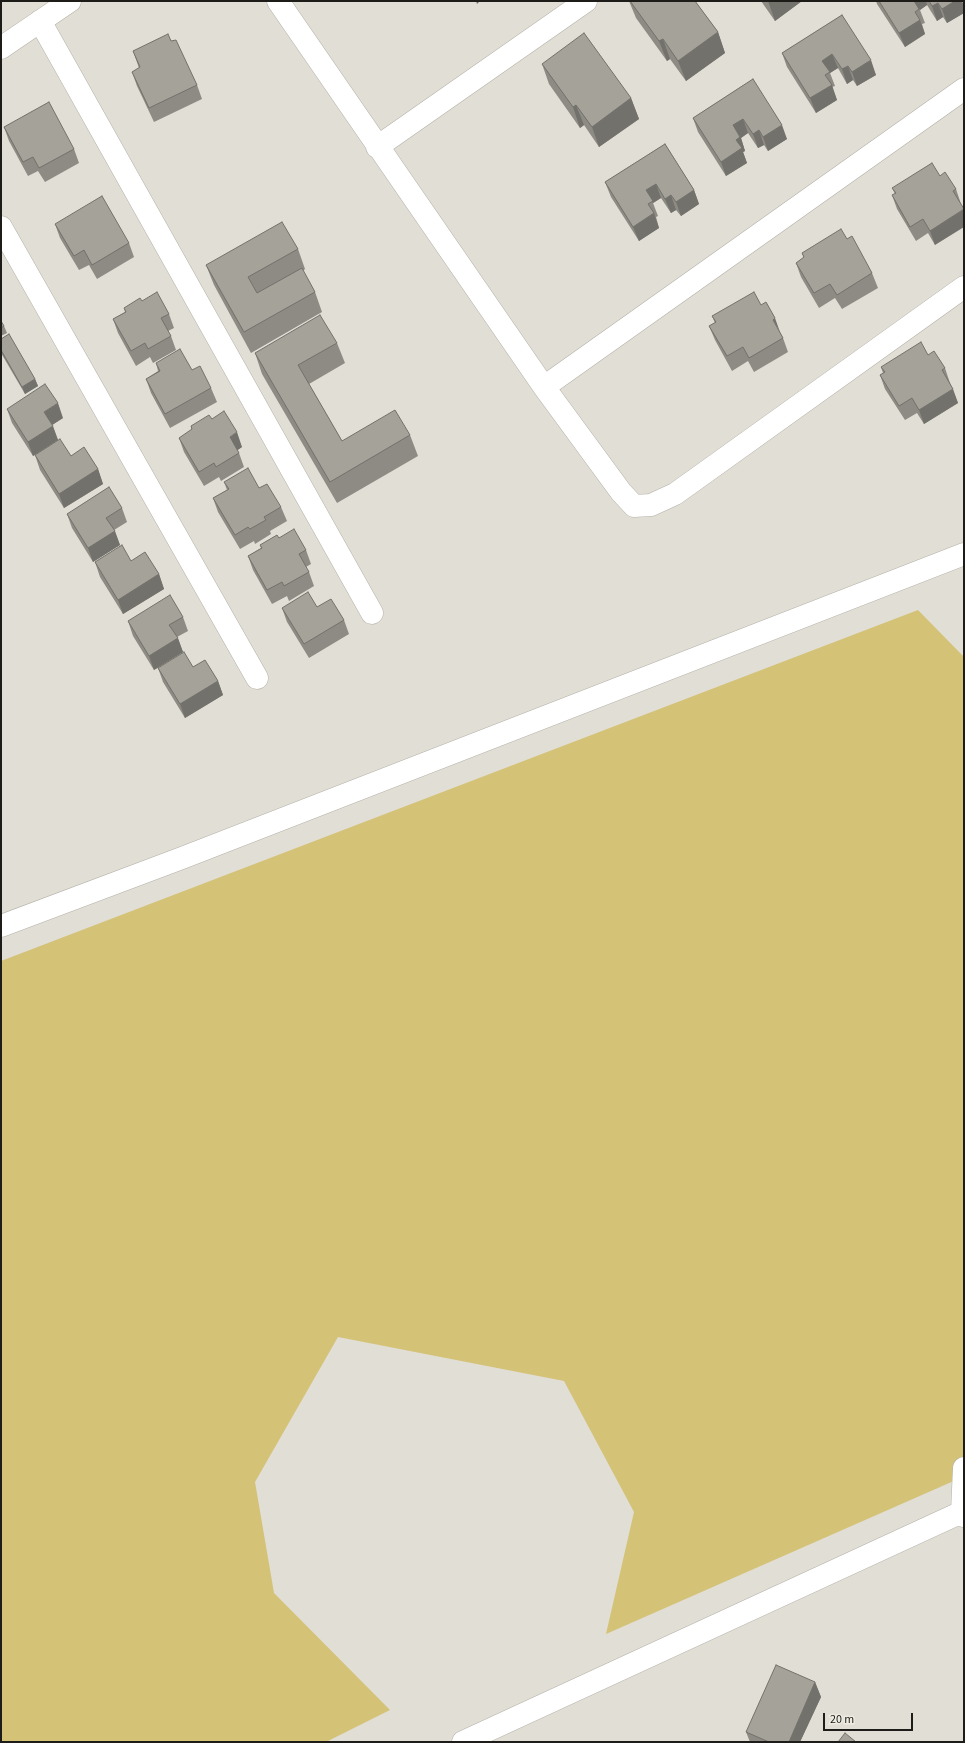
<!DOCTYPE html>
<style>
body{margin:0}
#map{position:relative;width:965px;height:1743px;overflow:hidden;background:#e1ded5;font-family:"Source Sans 3",sans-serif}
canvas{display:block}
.frame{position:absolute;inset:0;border:2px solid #1d1c19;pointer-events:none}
.scale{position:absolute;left:823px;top:1713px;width:90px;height:18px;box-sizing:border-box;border:2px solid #1d1c19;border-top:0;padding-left:5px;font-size:12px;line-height:14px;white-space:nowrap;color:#1d1c19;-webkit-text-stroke:3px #eeece2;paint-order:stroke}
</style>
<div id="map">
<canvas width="965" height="1743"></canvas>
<div class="frame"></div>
<div class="scale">20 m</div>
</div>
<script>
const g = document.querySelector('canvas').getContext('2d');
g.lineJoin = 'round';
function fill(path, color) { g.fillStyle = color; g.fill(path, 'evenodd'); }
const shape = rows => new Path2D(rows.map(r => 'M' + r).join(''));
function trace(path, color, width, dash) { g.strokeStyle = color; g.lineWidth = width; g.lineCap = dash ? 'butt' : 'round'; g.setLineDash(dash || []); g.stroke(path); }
fill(shape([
 [918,610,964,657,964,1479,956,1480,606,1634,634,1512,564,1381,338,1337,255,1482,274,1593,390,1710,326,1742,1,1742,1,961]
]), '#d4c277');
const minor = shape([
 [278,1,544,387,621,492,634,506,651,505,675,494,964,287],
 [40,21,372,613],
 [1,48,70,1],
 [377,147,586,1],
 [1,227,257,678],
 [544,387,964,89],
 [964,1468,962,1512,964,1516],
 [463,1742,962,1512]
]);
const tertiary = shape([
 [1,926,182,858,964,554]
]);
trace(minor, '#b4b1a8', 23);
trace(tertiary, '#b4b1a8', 23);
trace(minor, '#fff', 22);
trace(tertiary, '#fff', 22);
fill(shape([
 [629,1,695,1,718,32,725,53,686,81,670,59,667,61,636,18],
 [761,1,802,1,775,21],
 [876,1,962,1,964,7,964,13,947,23,943,17,937,21,927,5,920,10,925,23,922,24,925,34,905,47,877,4],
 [842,15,876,75,857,86,853,80,847,84,838,68,830,73,835,86,832,87,837,100,816,113,787,67,782,53],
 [171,41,197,85,202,99,154,122,137,86,132,72,139,68,133,51],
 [542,64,631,98,639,119,599,147,584,125,580,128,549,84],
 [753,79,787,139,768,151,764,145,758,148,748,133,741,138,745,151,743,152,747,163,726,176,698,132,693,118],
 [4,127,74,149,79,163,45,182,38,171,28,176,9,141],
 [665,144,694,190,699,204,681,216,676,210,671,213,661,198,653,203,658,216,656,217,659,228,639,241,611,197,605,182],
 [940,176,956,189,961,204,935,245,928,233,916,241,897,209,892,195,895,194,892,188],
 [55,224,129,243,134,257,97,279,89,265,79,270,60,238],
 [847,239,872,273,878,288,842,309,835,298,819,308,801,277,796,263,804,258,802,253],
 [298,249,305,269,303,271,315,292,322,312,251,353,214,285,206,265],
 [142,301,169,314,174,328,168,331,171,336,176,350,153,363,150,357,136,366,118,333,113,319,125,312,124,308],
 [761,305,780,332,783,338,788,352,754,372,748,361,732,371,715,340,709,326,715,323,712,316],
 [1,321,4,326,7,333,1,336],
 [1,339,35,379,38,386,25,394,1,353],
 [337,343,345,363,309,384,342,441,410,435,418,456,337,503,262,374,255,353],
 [928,355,945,368,950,383,958,403,924,424,917,413,905,420,885,389,880,375,883,373,881,367],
 [156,363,192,370,211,388,217,402,170,428,151,393,146,379,158,371],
 [7,409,63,418,52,425,58,440,33,456,12,423],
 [212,419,242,447,237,450,239,453,244,467,221,481,219,477,204,486,184,452,179,438,192,430,191,426],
 [35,455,71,456,98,469,103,484,64,508,40,470],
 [224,482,259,488,281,507,287,521,270,531,271,534,255,544,254,541,240,549,218,512,213,498,227,490],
 [122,508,127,522,114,530,120,545,93,562,72,528,67,514],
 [279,538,306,550,311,564,306,567,309,572,314,586,289,601,287,596,272,604,253,570,248,556,261,548,260,545],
 [131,561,159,574,164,589,123,614,100,577,95,562],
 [282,608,344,620,349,634,309,658,287,622],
 [183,617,188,631,177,637,183,652,154,670,133,636,128,621],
 [193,667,218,681,223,695,185,718,163,682,158,668],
 [815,1682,821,1697,800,1742,750,1742,746,1732]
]), '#8d8b84');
fill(shape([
 [476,1,480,1,477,4],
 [768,1,802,1,775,21],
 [913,1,926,1,927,5,920,10],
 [955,1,962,1,964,7,964,13,947,23,942,9],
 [938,3,943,17,937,21,932,6],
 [920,20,925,34,905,47,899,33],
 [718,32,725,53,686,81,678,61],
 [663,39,670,59,667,61,659,41],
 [832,54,838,68,830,73,822,61],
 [871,60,876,75,857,86,852,72],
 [848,66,853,80,847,84,842,69],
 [832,85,837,100,816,113,810,98],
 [631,98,639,119,599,147,592,127],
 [576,105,584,125,580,128,573,107],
 [743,119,748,133,741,138,745,151,743,152,747,163,726,176,721,162,736,140,733,125],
 [782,125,787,139,768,151,763,137],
 [759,130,764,145,758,148,753,134],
 [656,184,661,198,653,203,646,190],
 [694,190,699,204,681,216,676,202],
 [671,195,676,210,671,213,665,199],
 [964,209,964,227,935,245,930,231],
 [654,213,659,228,639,241,633,227],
 [775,318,780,332,773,320],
 [35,379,38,386,25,394,22,387],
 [953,389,958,403,924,424,919,410],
 [58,403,63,418,49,427,44,412],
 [53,426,58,440,33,456,28,442],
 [237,432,242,447,235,452,230,437],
 [98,469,103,484,64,508,59,494],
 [115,531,120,545,93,562,88,548],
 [159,574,164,589,123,614,118,600],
 [178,638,183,652,154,670,149,656],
 [218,681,223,695,185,718,180,704],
 [815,1682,821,1697,800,1742,789,1742]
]), '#73716b');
const building = shape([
 [630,1,695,1,718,32,678,61,663,39,659,41,630,1],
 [879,1,914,1,919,9,915,12,920,20,899,33,879,1],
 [929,1,955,1,942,9,938,3,932,6,929,1],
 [842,15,871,60,852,72,848,66,842,69,832,54,822,61,830,72,825,75,832,85,810,98,782,53,842,15],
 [584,33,631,98,592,127,576,105,573,107,542,64,584,33],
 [168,34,171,41,176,40,197,85,149,108,132,72,140,67,133,51,168,34],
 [753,79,782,125,763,137,759,130,753,134,743,119,733,125,740,137,736,140,742,148,721,162,693,118,753,79],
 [49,102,74,149,39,168,33,157,23,162,4,127,49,102],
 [665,144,694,190,676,202,671,195,665,199,656,184,646,190,653,201,648,204,654,213,633,227,605,182,665,144],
 [932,163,940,176,945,172,956,189,953,191,964,209,930,231,923,219,910,227,892,195,896,193,892,188,932,163],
 [102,196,129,243,92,265,84,250,74,256,55,224,102,196],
 [282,222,298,249,248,277,257,293,302,268,315,292,244,332,206,265,282,222],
 [841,229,847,239,852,236,872,273,837,295,830,284,814,293,796,263,804,257,802,253,841,229],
 [157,292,169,314,161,318,171,336,148,349,145,343,131,351,113,319,126,312,124,308,140,298,142,301,157,292],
 [754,292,761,305,766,302,775,318,773,320,783,338,749,358,743,347,727,356,709,326,716,322,712,316,754,292],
 [320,315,337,343,298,365,342,441,395,410,410,435,330,482,255,353,320,315],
 [1,321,4,326,1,328,1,321],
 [9,334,35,379,22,387,1,350,1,339,9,334],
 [921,342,928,355,934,351,945,368,942,370,953,389,919,410,912,398,899,406,880,375,885,372,881,367,921,342],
 [180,349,192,370,200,366,211,388,165,414,146,379,160,371,156,363,180,349],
 [45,384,58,403,44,412,53,426,28,442,7,409,45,384],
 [224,411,237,432,230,437,239,453,216,467,214,463,199,472,179,438,192,429,191,426,209,415,212,419,224,411],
 [60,439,71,456,84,447,98,469,59,494,35,455,60,439],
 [248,468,259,488,267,484,281,507,264,517,266,520,250,529,248,527,235,535,213,498,229,489,224,482,248,468],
 [109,487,122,508,106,518,115,531,88,548,67,514,109,487],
 [294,529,306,550,299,554,309,572,284,586,282,582,267,590,248,556,262,548,260,545,277,535,279,538,294,529],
 [122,545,131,561,145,552,159,574,118,600,95,562,122,545],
 [308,592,317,607,331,599,344,620,304,644,282,608,308,592],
 [170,595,183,617,169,625,178,638,149,656,128,621,170,595],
 [184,652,193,667,205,660,218,681,180,704,158,668,184,652],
 [776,1665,815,1682,789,1742,769,1742,746,1732,776,1665],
 [845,1733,856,1742,838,1742,845,1733]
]);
fill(building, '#a4a299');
trace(building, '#73716b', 1);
</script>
